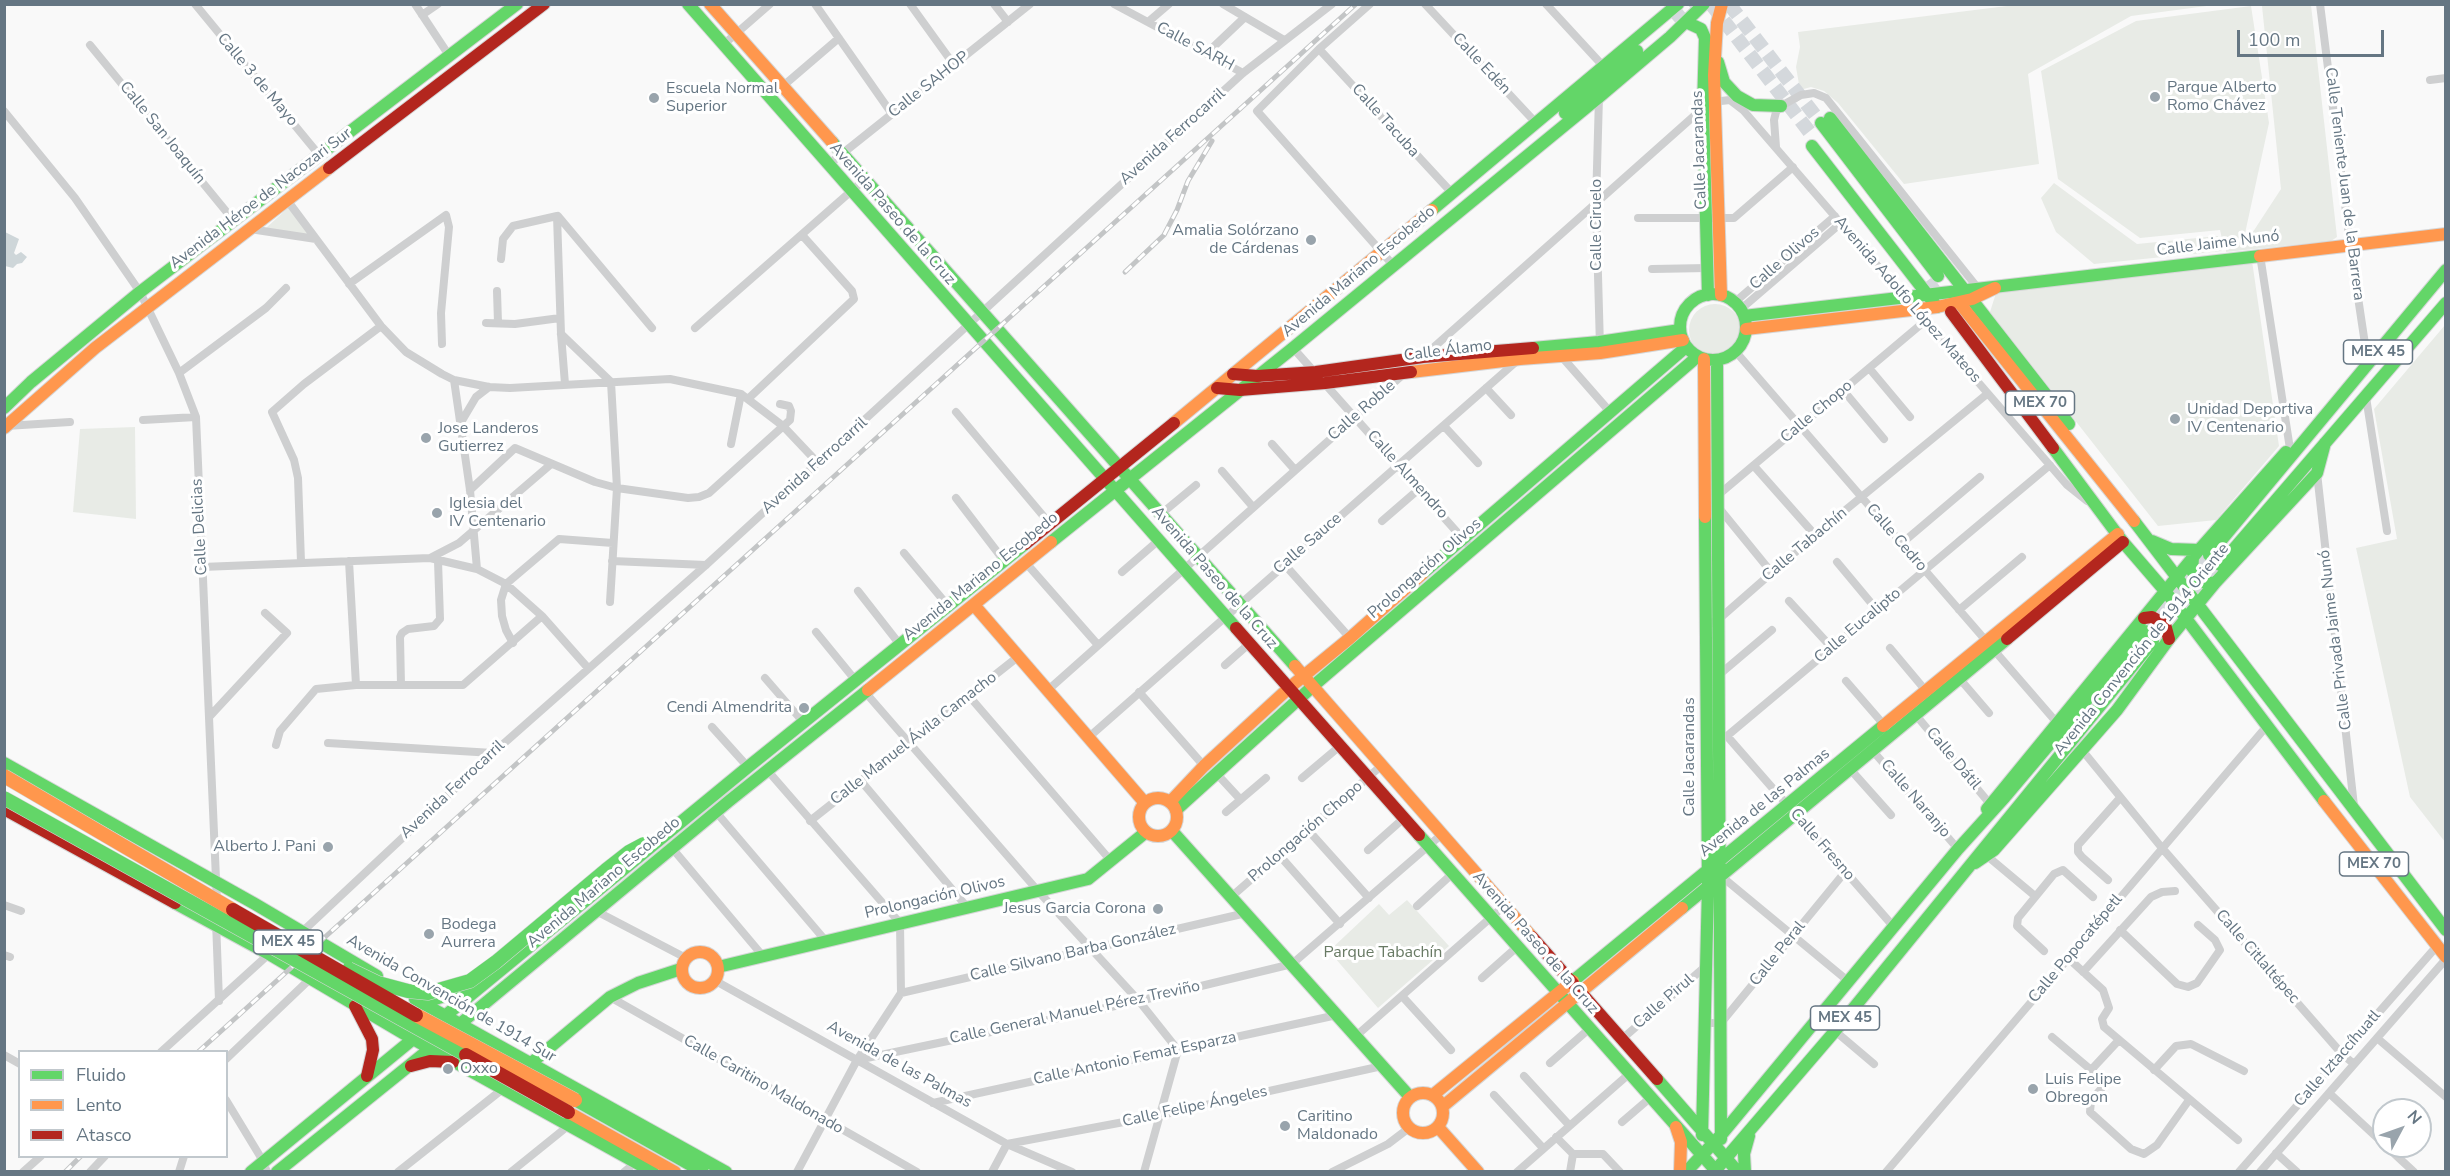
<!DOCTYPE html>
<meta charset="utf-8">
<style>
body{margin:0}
#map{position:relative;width:2450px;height:1176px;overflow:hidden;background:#f9f9f9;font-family:"Nunito Sans",sans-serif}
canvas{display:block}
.frame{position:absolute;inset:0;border:6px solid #657683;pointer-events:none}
.legend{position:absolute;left:18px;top:1050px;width:210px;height:108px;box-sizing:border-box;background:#fff;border:2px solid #c1c8cd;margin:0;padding:8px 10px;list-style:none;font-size:18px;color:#657683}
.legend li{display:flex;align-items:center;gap:12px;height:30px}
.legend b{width:30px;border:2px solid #c1c8cd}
.north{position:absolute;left:2372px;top:1098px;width:60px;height:60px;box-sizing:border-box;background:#fff;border:2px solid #c1c8cd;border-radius:50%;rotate:49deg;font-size:16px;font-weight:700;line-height:24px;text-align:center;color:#657683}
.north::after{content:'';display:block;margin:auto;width:21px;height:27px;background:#99a4ac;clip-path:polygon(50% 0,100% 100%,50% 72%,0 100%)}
.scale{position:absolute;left:2237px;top:30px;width:147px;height:27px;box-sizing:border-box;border:3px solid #657683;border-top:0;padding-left:8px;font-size:18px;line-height:21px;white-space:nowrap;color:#657683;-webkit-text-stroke:4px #fff;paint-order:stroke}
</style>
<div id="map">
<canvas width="2450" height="1176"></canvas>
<div class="frame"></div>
<ul class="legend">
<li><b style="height:8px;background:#63d668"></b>Fluido</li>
<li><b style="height:8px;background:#ff974d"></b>Lento</li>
<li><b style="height:8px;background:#b3261e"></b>Atasco</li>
</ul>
<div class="north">N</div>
<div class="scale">100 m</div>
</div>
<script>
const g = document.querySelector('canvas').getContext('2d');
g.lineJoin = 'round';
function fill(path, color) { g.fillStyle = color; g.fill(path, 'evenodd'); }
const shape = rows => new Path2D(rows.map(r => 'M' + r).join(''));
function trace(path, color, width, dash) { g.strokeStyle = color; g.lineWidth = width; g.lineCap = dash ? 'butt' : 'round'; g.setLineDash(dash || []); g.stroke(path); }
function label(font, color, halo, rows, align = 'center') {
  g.font = font + ' "Nunito Sans",sans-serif'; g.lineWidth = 6; g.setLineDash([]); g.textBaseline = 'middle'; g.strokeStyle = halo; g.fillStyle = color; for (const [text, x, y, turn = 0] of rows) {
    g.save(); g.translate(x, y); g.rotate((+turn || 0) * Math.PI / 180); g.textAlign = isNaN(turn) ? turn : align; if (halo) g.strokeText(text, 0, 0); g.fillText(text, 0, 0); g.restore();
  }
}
fill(shape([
 [2023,4,2214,5,2131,16,2028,74,2039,164,1904,184,1838,103,1824,91,1811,87,1800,90,1796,67,1800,47,1798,32],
 [2260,5,2311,5,2337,237,2331,241,2226,252,2226,242,2247,241,2281,189,2262,6],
 [2251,6,2269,123,2244,238,2222,239,2220,230,2140,238,2058,179,2041,71,2136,21],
 [2054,183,2137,244,2218,236,2222,251,2094,264,2056,232,2041,198],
 [289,207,310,235,266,228],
 [2252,261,2279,446,2216,520,2158,526,1990,312,1996,293],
 '1689 330a26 26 0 1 1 52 0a26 26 0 1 1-52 0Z',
 [2445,325,2445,842,2410,797,2356,548,2397,539,2374,409],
 [135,427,136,519,73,512,80,429],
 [1407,900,1449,946,1378,1008,1329,951,1379,904,1389,915]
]), '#e8ebe6');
fill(shape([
 [5,232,19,239,14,253,16,255,21,252,27,257,22,263,17,264,13,268,5,266]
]), '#ced6d9');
trace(shape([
 [1711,4,1811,134],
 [1729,4,1821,123],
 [1673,20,1691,4],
 [1927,281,1942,301],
 [2145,631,2209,555],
 [2153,641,2220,565]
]), '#d4d8dc', 14, [14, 7]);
const fast = shape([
 [688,4,1236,628],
 [1686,22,1701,29,1705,38,1703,108,1708,295],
 [1718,62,1724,82,1737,96,1753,105,1781,106],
 [1565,113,1637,51],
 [1830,118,2069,424],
 [1821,123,1938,276],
 [832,142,1295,666],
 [1812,146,1937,307],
 [1432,210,1678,4],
 '1680 327a33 33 0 1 1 66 0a33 33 0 1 1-66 0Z',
 [1744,316,2260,256],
 [1533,348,1599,342,1680,330],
 [1717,360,1721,1139],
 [4,408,31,382,140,292,517,4],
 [2053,448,2123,542,2166,592,2324,801],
 [2134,521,2446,930],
 [2152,541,2171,549,2199,550],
 [1051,542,1293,348,1599,97,1670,37,1704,4],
 [2209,555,2446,270],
 [2193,558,2192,571,2196,577,2201,582,2215,583],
 [2220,565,2446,303],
 [1422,574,1686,347],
 [4,763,255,904,377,976],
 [1987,809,2199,550,2286,452],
 [1176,810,1312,687,1697,357],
 [1172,831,1410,1097],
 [1419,835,1717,1172],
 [1975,863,1994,850,2082,750,2117,710,2169,639,2215,583,2317,473,2325,443],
 [175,903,269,954,413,1039,653,1172],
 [1682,908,2007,639],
 [718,967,1088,879,1146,832],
 [1573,981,1883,726],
 [415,999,726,1172],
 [416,999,435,999,475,987],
 [413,1039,445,1016,748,767,1025,544],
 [431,1048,729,801,868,690],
 [530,1064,610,997,638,983,681,969],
 [1657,1079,1738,1172],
 [575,1100,703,1172],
 [1702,1135,1708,886,1705,517],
 [251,1172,413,1039],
 [277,1172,431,1048],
 [1686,1172,1722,1134,1958,849,2005,797,2145,631],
 [1714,1172,1835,1031,2153,641],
 [1745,1172,1744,1154,1749,1136]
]);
const slow = shape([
 [710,4,832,142],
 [2260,256,2446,234],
 [1721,295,1714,75,1717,23,1722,4],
 [1961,305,2134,521],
 [1746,329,1937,307,1972,299,1995,288],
 [1704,359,1705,517],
 [1411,372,1520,359,1600,353,1683,340],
 [1174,423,1432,210],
 [4,428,95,348,329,168],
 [974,605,1145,803],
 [1295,666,1532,937],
 [868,690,1051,542],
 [1883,726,2118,534],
 '1139 817a19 19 0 1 1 38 0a19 19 0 1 1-38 0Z',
 [2324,801,2446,957],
 [1170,802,1204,766,1289,688,1350,638,1422,574],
 '682 970a18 18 0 1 1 36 0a18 18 0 1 1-36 0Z',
 '1403 1113a20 20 0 1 1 40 0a20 20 0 1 1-40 0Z',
 [1433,1095,1573,981],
 [1442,1107,1682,908],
 [568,1112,675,1172],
 [1438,1127,1478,1172],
 [1676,1127,1681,1142,1680,1172]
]);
const jam = shape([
 [329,168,544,4],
 [1951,312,2053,448],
 [1233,374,1257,376,1316,372,1423,357,1533,348],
 [1217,388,1240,390,1325,383,1411,372],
 [1025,544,1174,423],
 [2144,618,2152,617,2165,624,2169,639],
 [1236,628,1419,835],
 [2007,639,2123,542],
 [4,809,175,903],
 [1532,937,1657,1079],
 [355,1006,372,1039,373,1050,367,1076],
 [411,1066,430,1061,453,1062]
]);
trace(fast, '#d5d6d7', 14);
trace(slow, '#d5d6d7', 14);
trace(jam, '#d5d6d7', 14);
trace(shape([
 [195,4,320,156],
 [415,4,450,57],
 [815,4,892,114],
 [910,4,954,65],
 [994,4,1008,22],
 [1114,4,1243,73],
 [1223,4,1284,40],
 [1370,4,1319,49,1257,111,1393,265],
 [1425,4,1537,124],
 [1546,4,1604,67],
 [2320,4,2350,244,2368,364],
 [422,15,438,4],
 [1148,22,1169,4],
 [90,45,234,221],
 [723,45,770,4],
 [1319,49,1452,193],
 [1207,53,1245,17],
 [2430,80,2446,78],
 [1599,97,1596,203,1600,347],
 [769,98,839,38],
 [4,111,75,198,140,292,179,373,196,417,217,902],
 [1776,147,1774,120,1776,112,1781,106,1801,95,1814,93,1826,98,1981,292],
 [828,165,1030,4],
 [287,200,381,326,406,352,442,374,454,380,489,387,510,388,670,379,741,394,783,426,818,463],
 [557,216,561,334,565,384],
 [558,216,652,328],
 [1638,218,1734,218,1793,167],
 [250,229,316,239],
 [2260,255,2290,449],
 [501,259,503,239,513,226,557,216],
 [1652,269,1708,268],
 [349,284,446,215,449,227,441,313,442,344],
 [497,291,498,323],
 [1735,302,1835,216],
 [1741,309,1841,223],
 [486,323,515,324,560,318],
 [695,328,865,179],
 [561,334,611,382,617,488,610,602],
 [1293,348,1472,549],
 [1736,352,2058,724],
 [1562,357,1611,413],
 [1869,368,1910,417],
 [179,373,266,308,286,288],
 [454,380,470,490,477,569],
 [1486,388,1511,415],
 [1843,390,1884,439],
 [2366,397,2387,531],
 [749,398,854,299,852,291,802,235],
 [956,412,1050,524],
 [143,420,196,417],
 [460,424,476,397,489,387],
 [6,426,70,422],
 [1444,426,1478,463],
 [731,444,741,394],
 [1272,444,1295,470],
 [1754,466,1815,535],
 [1222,471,1253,507],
 [2317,473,2354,806],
 [470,490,515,448,595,482,617,488,688,498,699,497,709,493,790,420,791,411,789,406,780,404],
 [1717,496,1925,321],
 [956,498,1005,562],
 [1719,508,1772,573],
 [1161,514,1196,485],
 [1382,521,1419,489],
 [1901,544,1980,477],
 [904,553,949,607],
 [430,558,459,543,550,465],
 [349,561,356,685],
 [612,561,706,565],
 [301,562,298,478,294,460,272,412,304,384,381,326],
 [1837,562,1877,610],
 [1026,563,1098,645],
 [1285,565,1350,638],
 [202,567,430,558,477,569,506,584,542,616,588,668],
 [1122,572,1159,540],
 [858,591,901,646],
 [1789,601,1832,648],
 [1959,610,2022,557],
 [1706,626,1719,619,1815,535,1987,394],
 [816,632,856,681],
 [513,643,506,630,502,616,501,600,506,584,559,539,613,543],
 [1890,648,1926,691],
 [1225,665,1250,643],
 [1720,674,1772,630],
 [765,678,804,723],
 [1959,678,1989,713],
 [1846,681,1885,726],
 [401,685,400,637,402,633,408,629,434,626,440,619,438,561],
 [1048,690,1703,108,1721,101,1730,100,1743,110,2067,485,2087,501],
 [865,692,1038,891,1139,1001,1178,1050,1144,1172],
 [1139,692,1204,766],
 [969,696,1111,861],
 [1915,714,1990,804],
 [210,716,287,633,265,613],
 [712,727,748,767],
 [1720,736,1727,736,2050,465],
 [1727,736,1893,926],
 [1089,737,1518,360],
 [328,743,493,753],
 [276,745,280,731,316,689,356,685,463,685,542,616],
 [1872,750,1958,849],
 [2082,750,2162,848,2342,1054,2354,1064],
 [1850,769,1891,815],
 [768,771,900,923,901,993,857,1060,797,1172],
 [1216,773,1240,799],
 [1302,778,1340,746],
 [861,781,967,907],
 [716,812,825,940],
 [1226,812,1266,778],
 [810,821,1019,656],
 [1308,830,1369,898],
 [672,848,762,955],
 [1368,850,1404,818],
 [1986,855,2035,896],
 [1280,856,1340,924],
 [1721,876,1848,981],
 [2108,880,2082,857,2078,852,2078,845,2120,798],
 [1231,897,1381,766],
 [4,905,21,911],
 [1417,906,1452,874],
 [596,911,686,958],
 [216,921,219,1001],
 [2120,930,2177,984,2188,987,2197,983,2220,950,2215,940,2198,925],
 [302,932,493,753,706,565,1243,73,1332,4],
 [2044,951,2017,926,2018,918,2054,874,2063,870,2093,897],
 [4,955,10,957],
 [2068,958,2103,990,2109,1008,2102,1019,2104,1027,2238,1140],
 [2083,972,2151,897,2162,892,2175,891],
 [1482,978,1517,947],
 [714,980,1007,1144,1072,1172],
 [901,993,1246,913],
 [1402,996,1451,1050],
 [610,997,917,1172],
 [1705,1023,1721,1023,1845,872],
 [1835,1031,1874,1064],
 [1356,1036,1504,906],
 [2052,1037,2103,1080,2105,1084,2091,1101,2090,1112,2131,1149,2144,1154,2157,1145,2189,1100],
 [2377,1038,2446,1097],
 [1622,1039,1707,965],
 [161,1052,269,954],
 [4,1055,20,1064],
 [226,1059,311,978],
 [857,1060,1139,1001,1292,964,1441,835],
 [1550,1063,1589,1029],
 [2091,1070,2118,1041],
 [2154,1070,2176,1046,2191,1044,2244,1071],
 [1524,1076,1569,1125],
 [2329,1093,2384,1144],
 [1494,1095,1543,1148],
 [226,1100,263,1161,267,1172],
 [933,1103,1337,1015],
 [1622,1122,1650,1098],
 [1556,1137,1573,1154,1603,1154,1620,1172],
 [2386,1146,2414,1172],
 [2276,1153,2297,1172],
 [23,1172,41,1156],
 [90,1172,105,1156],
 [179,1172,184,1156],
 [398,1172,504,1088],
 [511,1172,568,1126],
 [624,1172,635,1163],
 [992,1172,1007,1144,1161,1115,1382,1066],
 [1332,1172,1388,1144,1409,1128],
 [1517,1172,1629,1074],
 [1570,1172,1573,1154],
 [1886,1172,2266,727],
 [2239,1172,2437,946],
 [2260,1172,2446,959]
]), '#cecfd0', 8);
trace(fast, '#63d668', 12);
trace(slow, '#ff974d', 12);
trace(jam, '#b3261e', 12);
const rail = shape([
 [1125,272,1164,235,1177,210,1188,181,1212,141],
 [198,1052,1356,4],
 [65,1172,81,1156]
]);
trace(rail, '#c3c5c6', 5);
trace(rail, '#fff', 3, [9]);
const fastBridge = shape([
 [4,798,466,1055],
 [349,969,378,983,408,991,428,993,470,981,496,962,606,870,629,852,644,844]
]);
const slowBridge = shape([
 [4,776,233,910],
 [416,1015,575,1100]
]);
const jamBridge = shape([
 [233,910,416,1015],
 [466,1055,568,1112]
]);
trace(fastBridge, '#d5d6d7', 15, []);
trace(slowBridge, '#d5d6d7', 15, []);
trace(jamBridge, '#d5d6d7', 15, []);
trace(fastBridge, '#63d668', 14);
trace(slowBridge, '#ff974d', 14);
trace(jamBridge, '#b3261e', 14);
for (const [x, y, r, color] of [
 [2155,97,6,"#99a4ac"],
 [654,98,6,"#99a4ac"],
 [1311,240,6,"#99a4ac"],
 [2175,419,6,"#99a4ac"],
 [426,438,6,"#99a4ac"],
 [437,513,6,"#99a4ac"],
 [804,708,6,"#99a4ac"],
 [328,847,6,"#99a4ac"],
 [1158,909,6,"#99a4ac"],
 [429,934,6,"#99a4ac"],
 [448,1069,6,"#99a4ac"],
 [2033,1089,6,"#99a4ac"],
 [1285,1126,6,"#99a4ac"]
]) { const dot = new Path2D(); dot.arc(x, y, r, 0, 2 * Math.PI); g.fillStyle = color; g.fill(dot); trace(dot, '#fff', 2); }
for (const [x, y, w] of [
 [2378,352,69],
 [2040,403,69],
 [2374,864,69],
 [288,942,69],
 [1845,1018,69]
]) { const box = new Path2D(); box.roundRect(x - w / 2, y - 12, w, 24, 4.5); g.fillStyle = '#fff'; g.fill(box); trace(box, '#657683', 1.5); }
label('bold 15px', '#657683', null, [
 ["MEX 45",2378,352],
 ["MEX 70",2040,403],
 ["MEX 70",2374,864],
 ["MEX 45",288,942],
 ["MEX 45",1845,1018]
]);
label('16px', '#657683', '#fff', [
 ["Calle SARH",1195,47,28],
 ["Calle Edén",1481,64,47],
 ["Calle 3 de Mayo",257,80,50],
 ["Calle SAHOP",929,85,-38],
 ["Calle Tacuba",1385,121,48],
 ["Calle San Joaquín",162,133,51],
 ["Avenida Ferrocarril",1173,137,-42],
 ["Calle Jacarandas",1700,150,-92],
 ["Calle Teniente Juan de la Barrera",2344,184,83],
 ["Avenida Héroe de Nacozari Sur",261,199,-37],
 ["Avenida Paseo de la Cruz",892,214,49],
 ["Calle Ciruelo",1597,225,-90],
 ["Calle Jaime Nunó",2218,244,-7],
 ["Calle Olivos",1785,259,-41],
 ["Avenida Mariano Escobedo",1359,272,-40],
 ["Avenida Adolfo López Mateos",1907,300,49],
 ["Calle Álamo",1448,351,-7],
 ["Calle Roble",1362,411,-41],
 ["Calle Chopo",1817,412,-40],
 ["Avenida Ferrocarril",815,466,-42],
 ["Calle Almendro",1407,475,48],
 ["Calle Delicias",200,527,-93],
 ["Calle Cedro",1896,538,49],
 ["Calle Sauce",1308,544,-41],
 ["Calle Tabachín",1805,545,-40],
 ["Prolongación Olivos",1425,569,-41],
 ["Avenida Mariano Escobedo",981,577,-39],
 ["Avenida Paseo de la Cruz",1214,578,49],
 ["Calle Eucalipto",1858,626,-40],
 ["Calle Privada Jaime Nunó",2336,640,-97],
 ["Avenida Convención de 1914 Oriente",2142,650,-51],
 ["Calle Manuel Ávila Camacho",914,739,-38],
 ["Calle Jacarandas",1690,757,-90],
 ["Calle Dátil",1953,759,50],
 ["Avenida Ferrocarril",453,790,-43],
 ["Calle Naranjo",1915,799,49],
 ["Avenida de las Palmas",1765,803,-39],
 ["Prolongación Chopo",1306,832,-41],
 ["Calle Fresno",1822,845,49],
 ["Avenida Mariano Escobedo",604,883,-40],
 ["Prolongación Olivos",935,898,-13],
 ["Avenida Paseo de la Cruz",1535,943,49],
 ["Calle Popocatépetl",2076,949,-50],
 ["Calle Silvano Barba González",1073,953,-13],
 ["Calle Peral",1778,954,-51],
 ["Calle Citlaltépec",2257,957,49],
 ["Avenida Convención de 1914 Sur",451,999,30],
 ["Calle Pirul",1664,1002,-41],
 ["Calle General Manuel Pérez Treviño",1075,1013,-12],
 ["Calle Antonio Femat Esparza",1135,1059,-12],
 ["Calle Iztaccíhuatl",2338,1059,-49],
 ["Avenida de las Palmas",899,1065,29],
 ["Calle Caritino Maldonado",763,1085,30],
 ["Calle Felipe Ángeles",1195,1107,-12]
]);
label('16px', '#657683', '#fff', [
 ["Parque Alberto",2167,88],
 ["Romo Chávez",2167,106],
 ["Escuela Normal",666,89],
 ["Superior",666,107],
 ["Amalia Solórzano",1299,231,"right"],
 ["de Cárdenas",1299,249,"right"],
 ["Unidad Deportiva",2187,410],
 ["IV Centenario",2187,428],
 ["Jose Landeros",438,429],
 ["Gutierrez",438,447],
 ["Iglesia del",449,504],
 ["IV Centenario",449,522],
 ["Cendi Almendrita",792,708,"right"],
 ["Alberto J. Pani",316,847,"right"],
 ["Jesus Garcia Corona",1146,909,"right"],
 ["Bodega",441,925],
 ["Aurrera",441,943],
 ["Oxxo",460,1069],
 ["Luis Felipe",2045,1080],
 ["Obregon",2045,1098],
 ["Caritino",1297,1117],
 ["Maldonado",1297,1135]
], 'left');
label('16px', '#687a64', '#fff', [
 ["Parque Tabachín",1383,953]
]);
</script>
